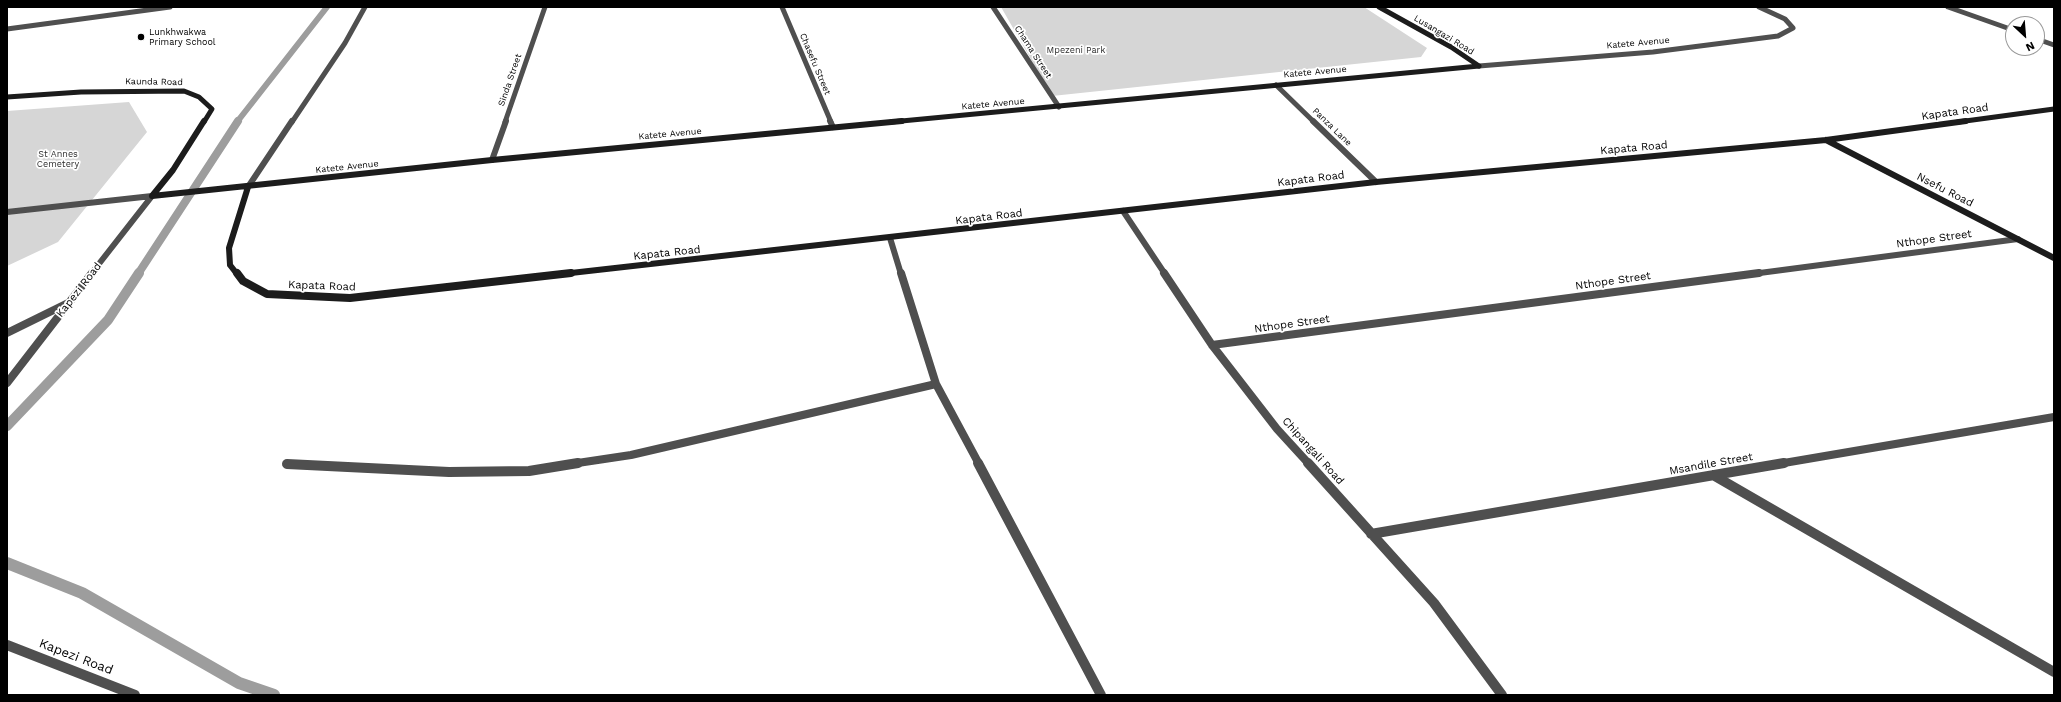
<!DOCTYPE html>
<style>
body{margin:0}
#map{position:relative;width:2061px;height:702px;overflow:hidden;background:#fff;font-family:"Work Sans",sans-serif}
canvas{display:block}
.frame{position:absolute;inset:0;border:8px solid #000;pointer-events:none}
.north{position:absolute;left:2005px;top:16px;width:40px;height:40px;box-sizing:border-box;background:#fff;border:1px solid #999;border-radius:50%;rotate:154deg;font-size:11px;font-weight:700;line-height:16px;text-align:center;color:#000}
.north::after{content:'';display:block;margin:auto;width:14px;height:18px;background:#000;clip-path:polygon(50% 0,100% 100%,50% 72%,0 100%)}
</style>
<div id="map">
<canvas width="2061" height="702"></canvas>
<div class="frame"></div>
<div class="north">N</div>
</div>
<script>
const g = document.querySelector('canvas').getContext('2d');
g.lineJoin = 'round';
function fill(path, color) { g.fillStyle = color; g.fill(path, 'evenodd'); }
const shape = rows => new Path2D(rows.map(r => 'M' + r).join(''));
function trace(path, color, width, dash) { g.strokeStyle = color; g.lineWidth = width; g.lineCap = dash ? 'butt' : 'round'; g.setLineDash(dash || []); g.stroke(path); }
function label(font, color, halo, rows, align = 'center') {
  g.font = font + ' "Work Sans",sans-serif'; g.lineWidth = 3.5; g.setLineDash([]); g.textBaseline = 'middle'; g.strokeStyle = halo; g.fillStyle = color; for (const [text, x, y, turn = 0] of rows) {
    g.save(); g.translate(x, y); g.rotate((+turn || 0) * Math.PI / 180); g.textAlign = isNaN(turn) ? turn : align; if (halo) g.strokeText(text, 0, 0); g.fillText(text, 0, 0); g.restore();
  }
}
fill(shape([
 [1001,7,1364,7,1427,48,1421,57,1052,96],
 [129,102,147,132,58,242,7,266,7,111]
]), '#d6d6d6');
trace(shape([
 [237,122,327,7]
]), '#9d9d9d', 6);
trace(shape([
 [138,274,238,121]
]), '#9d9d9d', 8);
trace(shape([
 [7,426,108,320,139,273]
]), '#9d9d9d', 10);
trace(shape([
 [7,563,82,593,239,683,274,695]
]), '#9d9d9d', 12);
trace(shape([
 [782,7,831,122],
 [993,7,1059,107],
 [1948,7,2013,30],
 [7,29,170,7],
 [2037,39,2054,45],
 [1479,66,1653,52,1778,36,1793,28,1785,19,1759,7],
 [1276,85,1314,122],
 [292,122,345,43,365,7],
 [505,122,545,7]
]), '#4f4f4f', 5);
trace(shape([
 [830,121,833,127],
 [1313,121,1376,182],
 [492,160,506,121],
 [248,187,292,121],
 [1123,211,1165,274],
 [7,212,152,196],
 [890,238,901,274],
 [91,274,152,196],
 [1752,274,2018,239]
]), '#4f4f4f', 6);
trace(shape([
 [901,273,936,384,979,464],
 [1164,273,1212,345,1277,429,1309,464],
 [7,333,68,303],
 [1212,345,1759,273],
 [7,383,92,273],
 [287,464,294,464],
 [571,464,631,455,936,384],
 [1778,464,2054,417]
]), '#4f4f4f', 8);
trace(shape([
 [978,463,1101,695],
 [1308,463,1434,603,1502,695],
 [287,464,449,472,529,471,578,463],
 [1713,475,2054,672],
 [1371,534,1784,463],
 [7,645,135,695]
]), '#4f4f4f', 10);
trace(shape([
 [1379,7,1451,47,1479,66],
 [7,97,81,92,184,91,199,97,212,109,204,122],
 [891,122,1479,66],
 [1958,122,2054,109]
]), '#1c1c1c', 5);
trace(shape([
 [1826,140,2054,258],
 [152,196,173,170,204,121],
 [152,196,492,160,902,121],
 [237,274,230,265,229,248,248,187],
 [562,274,1376,182,1826,140,1966,121]
]), '#1c1c1c', 6);
trace(shape([
 [237,273,243,281,267,294,350,298,571,273]
]), '#1c1c1c', 8);
for (const [x, y, r, color] of [
 [141,37,4,"#000"]
]) { const dot = new Path2D(); dot.arc(x, y, r, 0, 2 * Math.PI); g.fillStyle = color; g.fill(dot); trace(dot, '#fff', 1.5); }
label('9px', '#000', '#fff', [
 ["Lunkhwakwa",149,32],
 ["Primary School",149,42]
], 'left');
label('9px', '#000', '#fff', [
 ["Lusangazi Road",1444,35,31],
 ["Katete Avenue",1638,43,-5],
 ["Chama Street",1033,52,57],
 ["Chasefu Street",815,64,67],
 ["Katete Avenue",1315,72,-5],
 ["Sinda Street",510,80,-71],
 ["Kaunda Road",154,82,1],
 ["Katete Avenue",993,104,-5],
 ["Panza Lane",1332,127,44],
 ["Katete Avenue",670,134,-5],
 ["Katete Avenue",347,167,-6]
]);
label('9px', '#2d2d2d', '#fff', [
 ["Mpezeni Park",1076,50],
 ["St Annes",58,154],
 ["Cemetery",58,164]
]);
label('11px', '#000', '#fff', [
 ["Kapata Road",1955,112,-8],
 ["Kapata Road",1634,148,-5],
 ["Kapata Road",1311,179,-7],
 ["Nsefu Road",1945,190,27],
 ["Kapata Road",989,217,-7],
 ["Nthope Street",1934,239,-8],
 ["Kapata Road",667,253,-6],
 ["Nthope Street",1613,281,-8],
 ["Kapata Road",322,286,2],
 ["Kapezi Road",79,290,-52],
 ["Nthope Street",1292,324,-8],
 ["Chipangali Road",1313,451,48],
 ["Msandile Street",1711,464,-10]
]);
label('13px', '#000', '#fff', [
 ["Kapezi Road",76,657,21]
]);
</script>
